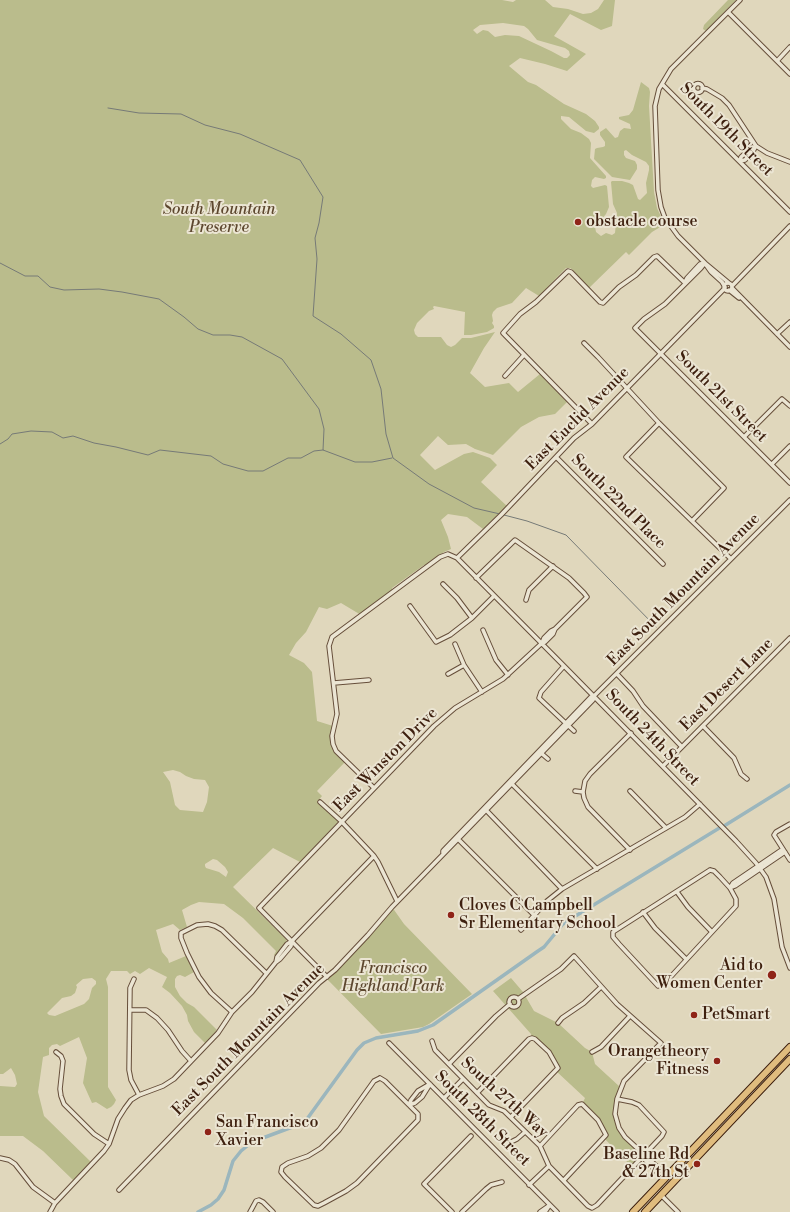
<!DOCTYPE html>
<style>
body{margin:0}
canvas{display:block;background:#e0d7bc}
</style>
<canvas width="790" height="1212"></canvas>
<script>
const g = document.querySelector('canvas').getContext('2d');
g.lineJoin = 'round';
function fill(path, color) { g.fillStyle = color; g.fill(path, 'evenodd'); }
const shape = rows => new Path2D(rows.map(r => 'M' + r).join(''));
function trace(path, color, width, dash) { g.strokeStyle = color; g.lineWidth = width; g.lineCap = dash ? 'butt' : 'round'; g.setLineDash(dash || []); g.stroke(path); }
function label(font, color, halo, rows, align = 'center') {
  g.font = font + ' "Libre Bodoni",serif'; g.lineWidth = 4; g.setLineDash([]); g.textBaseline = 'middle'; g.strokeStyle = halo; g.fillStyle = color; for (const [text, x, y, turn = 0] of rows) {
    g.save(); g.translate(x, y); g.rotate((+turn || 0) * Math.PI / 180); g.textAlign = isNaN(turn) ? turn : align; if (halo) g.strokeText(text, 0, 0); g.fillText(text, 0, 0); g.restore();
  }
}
fill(shape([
 [0,0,502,0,513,2,516,0,545,0,553,7,568,9,583,14,591,13,598,9,604,0,615,0,612,26,601,30,570,14,554,36,586,54,567,71,545,64,520,58,509,66,528,82,536,85,564,104,586,114,595,121,599,127,599,129,594,133,586,131,569,117,561,116,561,119,571,129,581,133,589,139,591,143,590,158,606,176,606,178,604,179,595,177,592,180,591,186,593,188,605,185,607,186,609,207,606,214,595,227,596,232,601,236,606,233,612,235,615,233,617,213,613,204,611,182,612,181,622,181,629,183,633,185,638,199,640,200,647,193,646,183,649,170,649,166,646,162,632,155,626,150,624,151,624,155,626,158,635,161,637,165,637,169,630,180,612,177,594,159,595,149,597,148,603,147,605,146,605,142,600,135,600,132,606,128,615,138,618,137,620,131,624,128,631,129,630,124,619,119,619,117,629,115,633,110,641,82,649,88,650,92,649,106,654,192,657,208,663,221,662,226,652,232,629,255,626,252,589,288,576,274,573,270,570,268,566,268,539,296,526,288,512,303,497,308,493,312,492,315,493,321,492,323,494,326,494,328,487,332,471,335,464,335,465,312,434,306,433,307,434,309,429,311,417,323,414,330,415,334,418,337,441,337,447,345,451,347,455,345,462,338,471,338,495,332,484,348,470,373,485,387,509,383,518,392,540,374,567,402,555,414,539,417,521,427,493,455,475,449,466,444,448,445,438,436,420,455,435,470,464,454,473,452,490,458,497,465,481,482,507,506,483,529,467,517,448,514,441,520,448,537,451,549,444,552,426,565,424,565,392,588,392,590,361,615,341,603,327,609,319,607,306,632,296,643,289,655,304,663,312,672,317,721,333,726,330,740,331,746,335,752,345,762,317,791,322,796,318,801,339,821,300,862,273,848,233,887,286,939,287,942,276,956,274,955,276,951,243,918,224,904,199,902,191,905,182,910,187,927,180,930,173,924,156,930,162,952,168,959,169,963,186,956,194,972,185,977,180,975,177,976,175,979,175,987,180,996,187,1003,194,1007,217,1030,212,1037,205,1043,194,1032,188,1021,187,1015,182,1006,170,993,162,987,167,977,149,968,140,974,135,971,130,974,127,971,111,971,106,979,108,987,108,1087,116,1100,114,1104,111,1107,107,1109,96,1102,92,1103,83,1083,87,1058,79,1037,60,1046,57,1044,52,1045,49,1048,49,1055,43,1057,38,1092,44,1116,91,1162,73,1180,43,1151,23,1136,0,1136,0,1086,15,1087,17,1084,15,1075,11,1068,3,1074,0,1074],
 [503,23,524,26,528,29,537,40,565,48,569,51,570,55,567,58,564,58,551,51,519,36,505,35,495,37,488,31,483,30,477,34,473,30,480,25],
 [173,770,180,772,186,776,194,779,205,780,209,787,207,802,203,812,180,810,175,805,170,782,163,772],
 [213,859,217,860,225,867,228,872,226,877,219,872,206,868,205,866,205,864],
 [92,978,96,981,96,984,92,988,89,999,84,1004,55,1016,49,1015,47,1013,62,998,71,996,75,993,77,987,76,985,83,979],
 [728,0,736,0,706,31,703,29,704,25],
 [392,907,404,924,472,994,429,1024,423,1027,381,1034,326,978,335,970],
 [511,978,523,992,534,1011,558,1023,585,1048,592,1052,595,1064,620,1087,615,1106,619,1128,643,1155,632,1167,604,1138,606,1135,598,1120,582,1104,585,1098,556,1071,558,1068,549,1052,532,1038,531,1034,493,991]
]), '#babc8c');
trace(shape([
 [108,108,139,113,181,114,205,125,240,134,300,160,323,197,319,223,315,238,317,259,313,316,341,334,371,360,381,389,386,434,393,458,429,484,474,508,500,514],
 [0,263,25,276,38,276,50,287,64,290,99,289,122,292,159,299,184,317,198,329,213,335,230,335,242,337,282,359,319,409,324,429,323,450,355,462,372,462,392,458],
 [0,444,8,439,12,434,31,431,52,432,63,438,73,436,94,443,116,447,148,455,160,450,211,456,223,464,248,471,263,471,288,458,301,458,314,451,323,450],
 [504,515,527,521,566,535,656,627]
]), '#767a77', 1);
trace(shape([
 [724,826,790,785],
 [198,1212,211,1205,218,1199,224,1190,233,1161,241,1151,252,1142,295,1126,307,1119,357,1050,364,1043,376,1038,418,1031,433,1025,538,951,544,947,563,924,569,920,721,827]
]), '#9bb6bd', 3.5);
const street = shape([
 [728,12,790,74],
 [777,61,790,47],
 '693.5 88a4.5 4.5 0 1 1 9 0a4.5 4.5 0 1 1-9 0Z',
 [662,84,790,212],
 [702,88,707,89,722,98,729,105,756,146,767,153,790,162],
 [740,161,741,157,751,148,756,146],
 [740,161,745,160,753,151,756,146],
 [705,263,701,268,665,304,644,319,635,328,790,483],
 [706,265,711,272,722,282,725,287],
 [685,282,687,278,700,264,705,263],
 [729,283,705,263,678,236,665,218,661,207,658,190,655,106,659,89,671,69,740,0],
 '724 287a4 4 0 1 1 8 0a4 4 0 1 1-8 0Z',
 [732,286,790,226],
 [732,288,790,347],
 [729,290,739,298],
 [777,334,790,322],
 [584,343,598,357,659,423,724,488,692,521],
 [505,376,524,355],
 [659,423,626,457,731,559],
 [592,424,503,333,520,314,536,302,568,271,571,272,600,302,603,303,619,287,636,275,654,257,657,256,685,283],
 [744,437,782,399,790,406],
 [556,457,663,564],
 [772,464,790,446],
 [457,558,501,515,574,438,592,424,725,288],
 [476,578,515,540,569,578,584,593,587,597,555,629,551,631,544,638,542,643],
 [443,584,457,598,472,618],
 [526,600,529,590,553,566],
 [410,606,436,642,450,635,472,618,494,596],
 [483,630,496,660,508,675],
 [455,644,464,665,482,692],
 [564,666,541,692,539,698,574,731],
 [448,674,464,665],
 [617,674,633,691,643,706,682,747],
 [334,683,369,680],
 [703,726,734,758,741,774,747,779],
 [541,753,548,759],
 [663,766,790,638],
 [512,784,597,869],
 [374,788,336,751,333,744,332,736,337,714,329,646,332,637,440,557,448,554,457,558,564,666,736,841,756,863,766,877,774,899,782,947,790,968],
 [575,791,583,792],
 [630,791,666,828],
 [320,802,341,821,374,856,378,862,397,901],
 [485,809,562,889],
 [790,824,776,832,774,835,790,860],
 [457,838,534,915],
 [630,850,588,807,584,798,583,792,585,781,590,774,631,733],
 [443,853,443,851,591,697,594,696],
 [710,870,714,871,720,877,730,888,736,899,736,906,664,984,658,986,619,944,613,937,613,932,710,870],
 [730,888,733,883,783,849],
 [730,888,735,886,785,852],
 [677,892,688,907,712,932],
 [643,912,655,928,686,959],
 [521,930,547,901,562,889,685,817,700,804],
 [276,962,277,957,287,944,292,941,374,856],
 [327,977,259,908,434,726,455,708,503,679,542,643,545,642,553,634,555,629],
 [134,979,130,988,129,1070,131,1080,139,1095],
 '509 1002a5 5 0 1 1 10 0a5 5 0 1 1-10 0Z',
 [518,999,561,969,574,956,617,1004,661,1043,624,1081,617,1099,615,1114,619,1128,625,1137,663,1172,666,1177],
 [130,1010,146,1010,157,1018,168,1030,182,1051,191,1061],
 [232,1012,211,993,199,977,187,953,181,938,181,933,197,925,208,924,215,926,222,930,266,973],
 [558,1023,562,1018,584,1003,601,987],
 [432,1041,435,1050,486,1102,489,1105,504,1111,540,1146,549,1166,588,1206,592,1208,597,1205,662,1136,664,1132,639,1105,632,1102,617,1099],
 [389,1043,557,1212],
 [56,1052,61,1056,63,1061,60,1089,61,1096,64,1104,94,1134,109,1144],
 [592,1052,601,1047,630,1016],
 [449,1064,496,1016,510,1004],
 [380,1078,385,1081,418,1114,418,1120,357,1183,346,1191,324,1203,318,1206,314,1205,285,1177,281,1172,282,1167,288,1163,308,1156,321,1148,339,1130,374,1081,380,1078],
 [477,1093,529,1039,532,1038,535,1039,549,1052,558,1068,511,1117],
 [444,1098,463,1079],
 [409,1105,411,1100,418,1091,430,1084],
 [409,1105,415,1103,422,1097,430,1084],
 [511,1142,517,1139,525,1132],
 [540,1146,578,1105,582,1104,598,1120,606,1135,564,1180],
 [643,1155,646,1161,660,1175,666,1178],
 [0,1158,9,1160,15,1164,33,1187,55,1203],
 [529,1185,549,1166],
 [119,1190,319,983,335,970,368,935,392,907,593,700,594,696,790,500],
 [661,1195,678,1212],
 [50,1212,55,1203,104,1151,109,1144,118,1119,125,1108,131,1100,139,1095,163,1086,174,1079,218,1033,232,1012,252,992,276,962,280,959,291,946,292,941],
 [250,1212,256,1201,259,1200,263,1202,273,1212],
 [452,1212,424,1184,471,1136],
 [462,1212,486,1189,491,1185,502,1182],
 [540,1212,550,1205],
 [545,1212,549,1206]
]);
const primary = shape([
 [633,1212,790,1047],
 [645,1212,790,1059]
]);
trace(street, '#664e3a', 5.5);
trace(primary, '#3e200f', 8);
trace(street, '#ebe5d3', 3.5);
trace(primary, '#e0bc7e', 6);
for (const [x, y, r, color] of [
 [578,222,4,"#8f2418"],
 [451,915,4,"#8f2418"],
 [772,975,5,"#8f2418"],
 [694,1015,4,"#8f2418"],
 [717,1061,4,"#8f2418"],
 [208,1132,4,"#8f2418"],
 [697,1164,4,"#8f2418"]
]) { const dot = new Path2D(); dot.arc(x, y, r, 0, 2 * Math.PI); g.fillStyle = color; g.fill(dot); trace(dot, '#ebe5d3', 1.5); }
label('16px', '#3e200f', '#ebe5d3', [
 ["South 19th Street",726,130,45],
 ["South 21st Street",721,397,45],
 ["East Euclid Avenue",578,419,-45],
 ["South 22nd Place",618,502,45],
 ["East South Mountain Avenue",684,590,-45],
 ["East Desert Lane",727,685,-45],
 ["South 24th Street",652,738,46],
 ["East Winston Drive",386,760,-45],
 ["East South Mountain Avenue",249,1040,-45],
 ["South 27th Way",504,1098,42],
 ["South 28th Street",482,1119,45]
]);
label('italic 16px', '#5d472e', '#ebe5d3', [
 ["South Mountain",219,210],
 ["Preserve",219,228],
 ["Francisco",393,969],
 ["Highland Park",393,987]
]);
label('16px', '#3e200f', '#ebe5d3', [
 ["obstacle course",586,222],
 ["Cloves C Campbell",459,906],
 ["Sr Elementary School",459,924],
 ["Aid to",763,966,"right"],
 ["Women Center",763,984,"right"],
 ["PetSmart",702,1015],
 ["Orangetheory",709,1052,"right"],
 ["Fitness",709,1070,"right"],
 ["San Francisco",216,1123],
 ["Xavier",216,1141],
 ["Baseline Rd",689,1155,"right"],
 ["& 27th St",689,1173,"right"]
], 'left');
</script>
